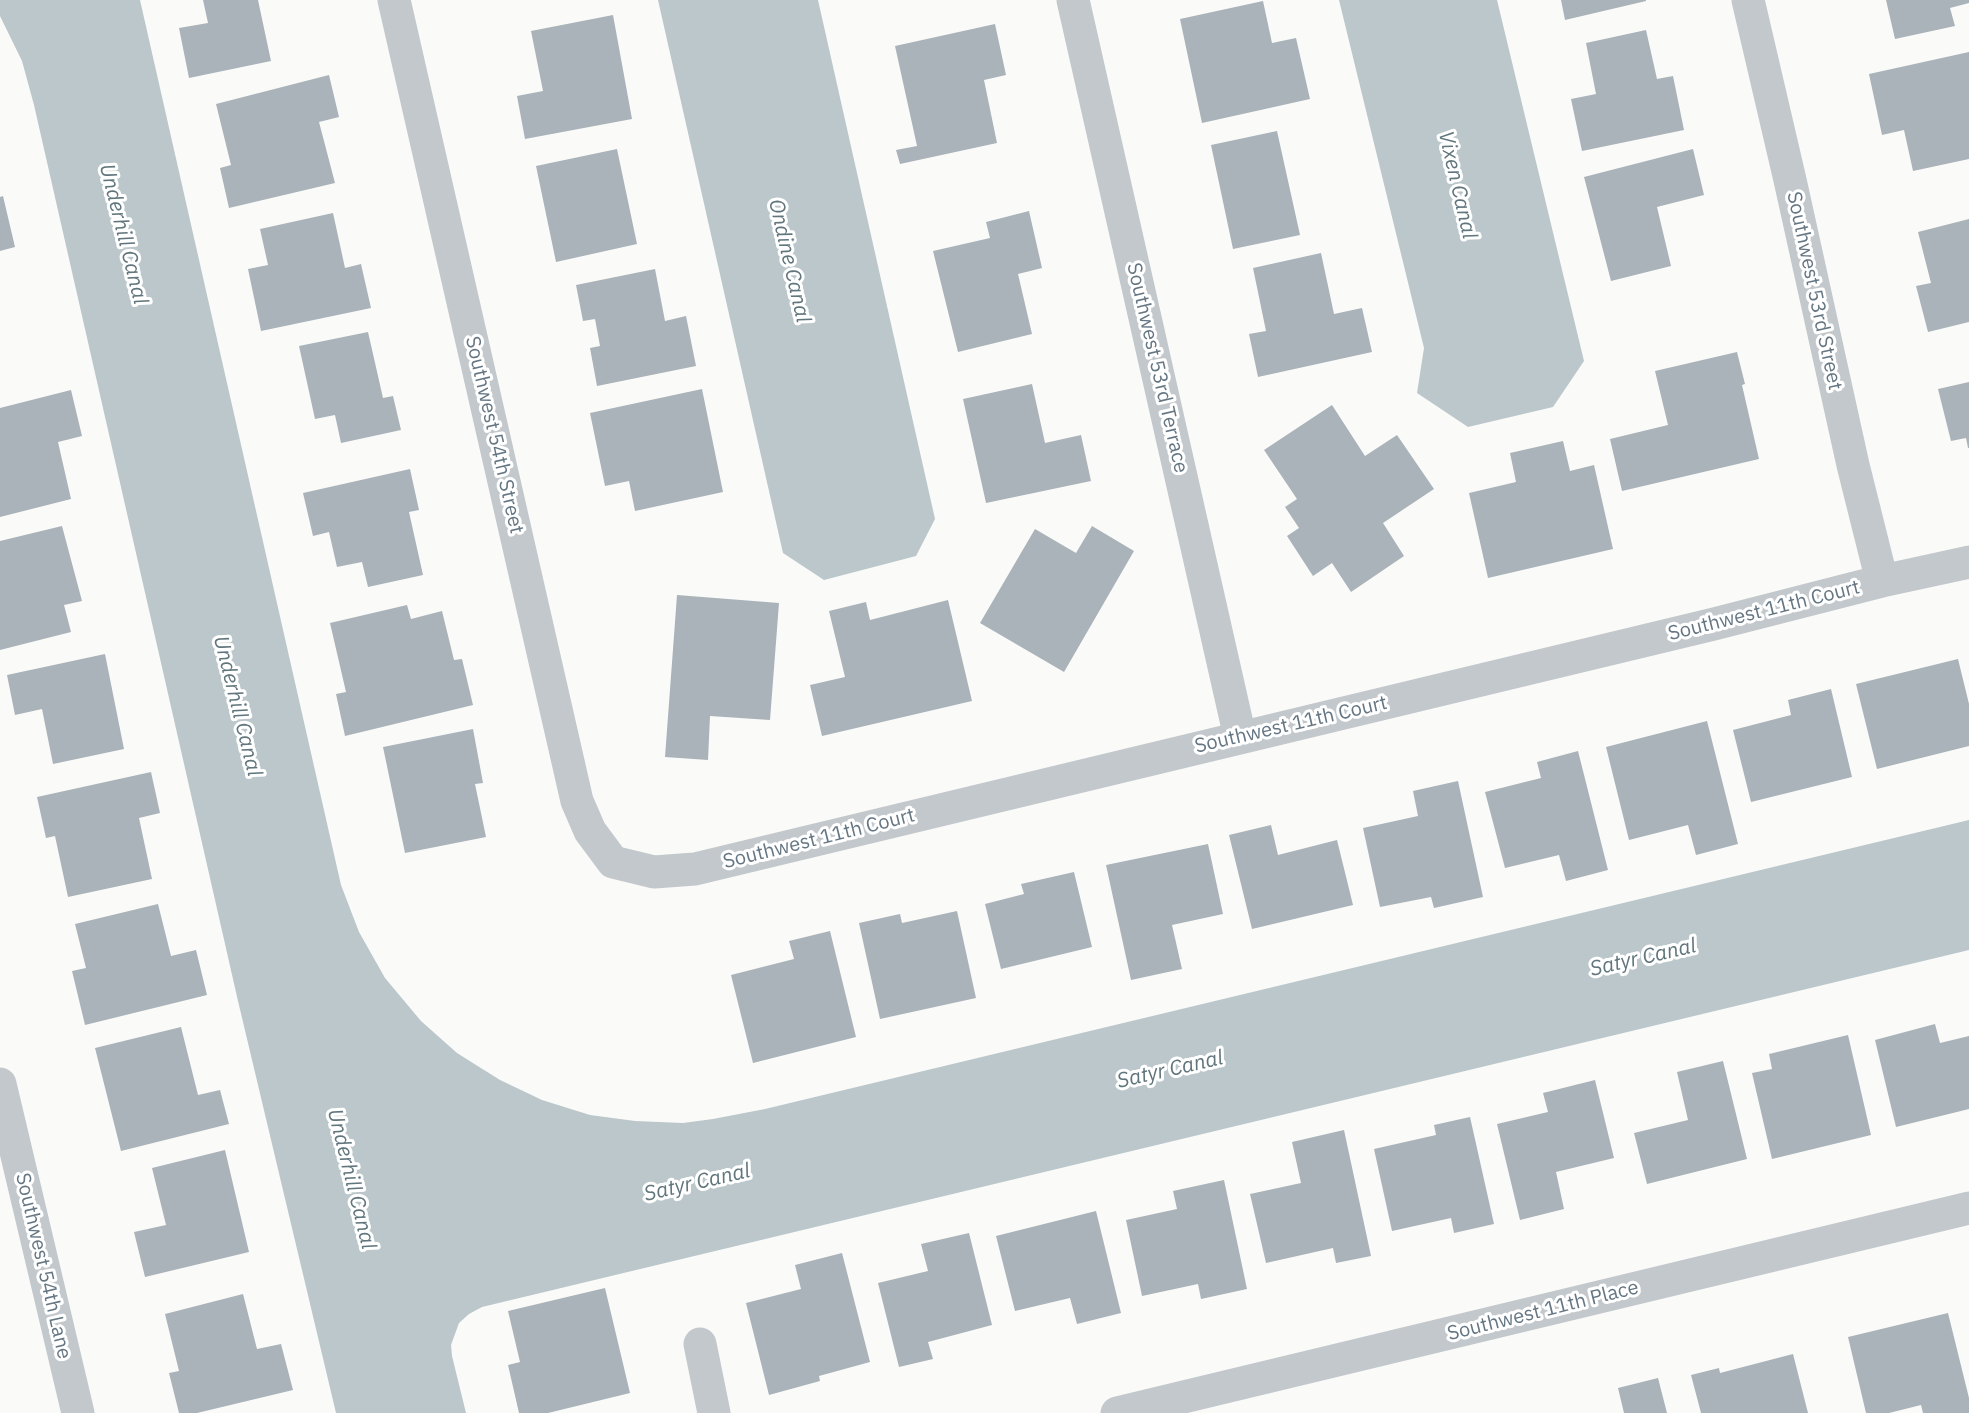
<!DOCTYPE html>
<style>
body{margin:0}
canvas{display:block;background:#fafaf8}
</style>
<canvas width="1969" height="1413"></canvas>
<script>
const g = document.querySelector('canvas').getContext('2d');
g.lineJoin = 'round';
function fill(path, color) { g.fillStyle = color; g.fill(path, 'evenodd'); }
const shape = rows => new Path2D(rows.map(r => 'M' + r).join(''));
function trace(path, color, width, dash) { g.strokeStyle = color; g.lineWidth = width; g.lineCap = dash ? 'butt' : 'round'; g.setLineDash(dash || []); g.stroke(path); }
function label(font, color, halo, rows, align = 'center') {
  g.font = font + ' "IBM Plex Sans",sans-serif'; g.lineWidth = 6; g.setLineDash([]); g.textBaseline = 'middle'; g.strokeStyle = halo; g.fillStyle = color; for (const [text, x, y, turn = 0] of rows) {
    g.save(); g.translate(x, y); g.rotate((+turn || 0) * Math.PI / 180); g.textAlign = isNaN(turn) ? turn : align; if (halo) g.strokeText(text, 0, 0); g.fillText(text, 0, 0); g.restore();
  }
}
fill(shape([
 [0,0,140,0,341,885,359,932,385,978,421,1021,457,1053,500,1080,542,1100,590,1115,635,1121,683,1123,713,1119,765,1109,1969,820,1969,950,482,1307,469,1314,459,1323,451,1345,452,1356,466,1413,336,1413,238,1001,34,105,22,61,0,16],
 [658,0,818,0,935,519,916,556,824,580,783,553],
 [1339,0,1497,0,1584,361,1553,407,1468,427,1417,393,1424,348]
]), '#bbc7cb');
fill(shape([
 [203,0,258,0,271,61,189,78,179,28,208,23],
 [1561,0,1646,0,1646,1,1565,20],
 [1886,0,1969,0,1969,3,1950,8,1955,26,1895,39],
 [1263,1,1272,43,1296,38,1310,99,1202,123,1180,19],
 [613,15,632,119,525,139,517,96,543,91,531,31],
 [995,24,1006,75,984,80,997,143,900,164,896,150,917,146,895,46],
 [1646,30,1657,79,1673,76,1684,130,1582,151,1571,99,1596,94,1586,43],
 [1969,52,1969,159,1913,171,1904,130,1882,135,1869,74],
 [329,75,339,117,319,122,335,183,229,208,220,168,231,165,216,104],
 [1277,131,1300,235,1233,249,1211,145],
 [617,149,637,244,556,262,536,166],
 [1693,149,1704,195,1657,207,1671,266,1611,281,1584,177],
 [3,196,15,247,0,251,0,197],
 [1029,211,1042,268,1018,274,1032,334,958,352,933,251,990,238,986,222],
 [333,213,345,268,361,264,371,308,261,331,248,269,268,265,260,229],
 [1969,219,1969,322,1928,332,1916,286,1931,283,1918,232],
 [1321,253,1334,314,1362,308,1372,352,1258,377,1249,334,1266,331,1253,268],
 [655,269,665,321,686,316,696,366,597,386,590,348,600,346,595,319,583,321,576,285],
 [368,332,383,398,393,396,401,430,341,443,335,415,315,419,299,346],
 [1737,352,1745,384,1742,385,1759,459,1622,491,1610,439,1668,425,1655,371],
 [1969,382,1969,448,1968,448,1966,438,1951,441,1938,389],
 [1032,384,1045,443,1081,435,1091,481,986,503,963,399],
 [702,389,723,492,635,511,629,481,605,486,590,413],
 [71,390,82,436,58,442,71,499,0,517,0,408],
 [1332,405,1365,456,1397,435,1434,489,1383,523,1404,556,1351,592,1332,563,1313,576,1287,536,1299,528,1285,507,1297,499,1264,450],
 [1563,441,1570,471,1594,465,1613,549,1488,578,1469,493,1516,482,1510,453],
 [410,469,419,510,409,512,423,575,368,587,362,562,337,567,329,532,313,536,303,493],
 [62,526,82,601,64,605,71,632,0,650,0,541],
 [1092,526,1134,551,1064,672,980,623,1035,529,1076,553],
 [677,595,779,603,770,720,710,716,708,760,665,757],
 [948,600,972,701,822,736,810,685,845,677,829,611,866,602,870,620],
 [407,605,411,619,442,611,454,660,462,659,473,705,345,736,336,694,346,692,330,623],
 [105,654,124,749,53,764,42,709,15,715,7,675],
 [1958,659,1969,704,1969,746,1877,769,1856,684],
 [1831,689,1852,777,1751,802,1733,730,1791,715,1788,700],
 [1707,721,1738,844,1696,855,1688,825,1629,840,1606,747],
 [473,729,483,783,475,784,486,837,405,853,383,747],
 [1578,751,1608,870,1566,881,1559,855,1505,868,1485,792,1541,778,1537,762],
 [151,772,160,813,139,818,152,879,68,897,55,836,46,838,37,797],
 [1458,781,1483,897,1434,908,1431,897,1380,907,1363,828,1418,816,1413,791],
 [1271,825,1278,855,1337,840,1353,905,1252,929,1229,835],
 [1208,844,1223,914,1172,925,1182,969,1131,980,1106,865],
 [1074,872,1092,947,1001,969,985,904,1024,894,1021,884],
 [158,904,171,956,196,950,207,995,85,1025,72,971,86,968,75,924],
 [957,911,976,998,880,1019,859,923,900,914,902,923],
 [830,931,856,1037,753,1063,731,975,794,959,789,941],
 [1935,1024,1940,1043,1969,1036,1969,1109,1896,1127,1875,1040],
 [181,1027,198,1095,220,1090,229,1124,121,1151,95,1048],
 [1848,1035,1871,1135,1772,1159,1752,1073,1772,1069,1769,1054],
 [1723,1061,1747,1159,1647,1184,1634,1133,1688,1120,1677,1072],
 [1595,1080,1614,1158,1556,1172,1564,1209,1520,1220,1497,1124,1548,1112,1543,1093],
 [1470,1117,1494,1224,1454,1233,1451,1218,1392,1231,1374,1149,1436,1135,1434,1125],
 [1344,1130,1371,1256,1336,1263,1333,1248,1266,1263,1250,1194,1301,1183,1292,1142],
 [225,1150,249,1252,145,1277,134,1232,166,1225,152,1168],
 [1224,1180,1247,1289,1201,1299,1198,1284,1142,1296,1126,1220,1177,1209,1173,1191],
 [1096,1211,1121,1313,1077,1324,1070,1298,1015,1311,996,1236],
 [969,1233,992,1325,928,1342,933,1359,899,1367,878,1283,928,1271,921,1244],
 [842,1253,870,1362,819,1376,820,1381,769,1395,746,1303,801,1289,795,1265],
 [605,1288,630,1393,548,1413,519,1413,508,1365,520,1362,508,1311],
 [243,1294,257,1349,281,1344,293,1390,197,1413,179,1413,169,1373,179,1371,165,1314],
 [1948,1313,1969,1398,1969,1413,1923,1413,1921,1405,1889,1413,1866,1413,1848,1337],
 [1793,1354,1808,1413,1701,1413,1691,1375,1719,1368,1720,1373],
 [1658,1378,1667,1413,1624,1413,1618,1388]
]), '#aab3b9');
trace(shape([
 [394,0,577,801,590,831,613,862,654,872,695,869,1714,624,1882,581,1969,562],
 [1073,0,1240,737],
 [1748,0,1790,180,1853,465,1882,581],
 [0,1084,78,1413],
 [700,1344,714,1413],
 [1117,1413,1969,1208]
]), '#c3c8cc', 33);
label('20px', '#657683', '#fff', [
 ["Southwest 53rd Street",1814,291,78],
 ["Southwest 53rd Terrace",1157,368,77],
 ["Southwest 54th Street",494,435,77],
 ["Southwest 11th Court",1764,611,-14],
 ["Southwest 11th Court",1291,725,-13],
 ["Southwest 11th Court",819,839,-14],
 ["Southwest 54th Lane",43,1266,77],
 ["Southwest 11th Place",1543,1311,-14]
]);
label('italic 21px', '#60757c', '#fff', [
 ["Vixen Canal",1457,185,77],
 ["Underhill Canal",123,234,76],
 ["Ondine Canal",789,261,77],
 ["Underhill Canal",237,706,76],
 ["Satyr Canal",1643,958,-13],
 ["Satyr Canal",1170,1070,-13],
 ["Underhill Canal",351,1179,76],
 ["Satyr Canal",697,1183,-13]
]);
</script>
